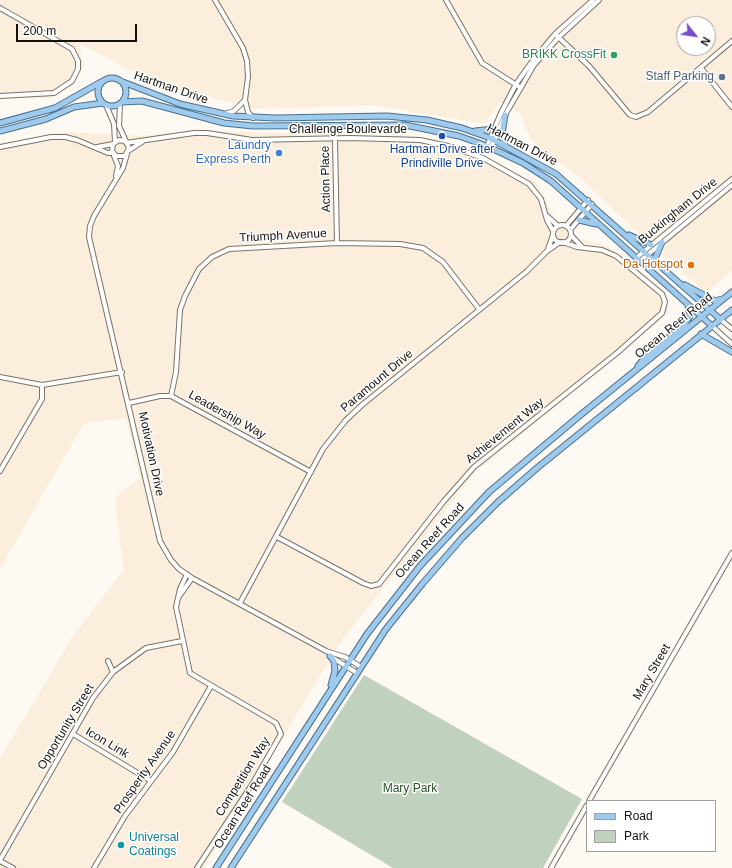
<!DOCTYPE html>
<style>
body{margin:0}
#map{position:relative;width:732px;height:868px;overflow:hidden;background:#fef9f2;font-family:Arial,sans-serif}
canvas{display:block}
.legend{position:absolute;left:586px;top:800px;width:130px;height:52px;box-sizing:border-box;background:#fff;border:1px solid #a1a09f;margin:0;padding:5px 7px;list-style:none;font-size:12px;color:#15120e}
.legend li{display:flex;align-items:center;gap:8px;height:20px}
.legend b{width:20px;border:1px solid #a1a09f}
.north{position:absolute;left:676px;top:16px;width:40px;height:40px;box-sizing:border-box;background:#fff;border:1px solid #a1a09f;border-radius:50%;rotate:120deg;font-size:11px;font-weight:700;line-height:16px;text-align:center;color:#15120e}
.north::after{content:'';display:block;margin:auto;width:14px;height:18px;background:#754fc9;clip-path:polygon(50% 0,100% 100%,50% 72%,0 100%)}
.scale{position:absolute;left:16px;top:24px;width:121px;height:18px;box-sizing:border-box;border:2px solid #15120e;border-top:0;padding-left:5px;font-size:12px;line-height:14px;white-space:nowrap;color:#15120e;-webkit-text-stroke:3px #fff;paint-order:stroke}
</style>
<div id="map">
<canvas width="732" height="868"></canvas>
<ul class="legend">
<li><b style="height:5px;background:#a0caeb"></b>Road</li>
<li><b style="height:11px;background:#c0d2be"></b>Park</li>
</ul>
<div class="north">N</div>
<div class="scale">200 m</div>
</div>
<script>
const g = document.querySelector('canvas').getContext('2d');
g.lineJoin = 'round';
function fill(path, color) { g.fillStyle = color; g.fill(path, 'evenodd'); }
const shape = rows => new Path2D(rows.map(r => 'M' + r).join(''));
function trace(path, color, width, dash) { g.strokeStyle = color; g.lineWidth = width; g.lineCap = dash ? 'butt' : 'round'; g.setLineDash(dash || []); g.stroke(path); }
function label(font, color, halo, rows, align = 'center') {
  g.font = font + ' Arial,sans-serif'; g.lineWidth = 3; g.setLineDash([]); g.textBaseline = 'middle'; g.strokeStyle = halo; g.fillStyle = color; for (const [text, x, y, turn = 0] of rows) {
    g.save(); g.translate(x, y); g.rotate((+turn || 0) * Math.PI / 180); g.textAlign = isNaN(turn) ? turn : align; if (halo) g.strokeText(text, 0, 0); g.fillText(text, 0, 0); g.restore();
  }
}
fill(shape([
 [0,0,732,0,732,271,706,293,666,259,582,180,531,140,520,113,500,102,485,124,373,105,256,109,157,84,80,44,83,68,73,85,51,98,0,98],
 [684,24,708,24,708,48,684,48],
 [197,131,414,136,475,151,537,183,554,217,577,238,606,246,626,259,668,295,668,313,475,473,339,644,204,868,0,868,0,759,73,636,124,569,115,504,119,493,140,478,126,418,84,423,0,569,0,143,66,132,140,136]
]), '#fbeedc');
fill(shape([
 [364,675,582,799,543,868,393,868,282,802]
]), '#c0d2be');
const minor = shape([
 [215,0,243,48,247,61,248,77,245,100,248,112,253,118],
 [446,0,482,63,518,86],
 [0,8,72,49,78,61,78,69,72,81,54,93,0,96],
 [555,34,589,66,630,115,636,117,648,112,732,41],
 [701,68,732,107],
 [120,104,119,126,129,148,125,156,116,156,112,151,113,144,119,140,124,141],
 [106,105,114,124,115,142],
 [225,114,234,111,245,100],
 [335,139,337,243],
 [126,143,194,133,207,133,252,140,350,138,420,140,448,146,483,158,529,184,541,199,547,220,553,231],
 [487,146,501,113,516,84,531,63,555,34,593,0],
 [0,147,51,137,65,137,77,140,108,153,113,153],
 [97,147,113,144],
 [491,148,505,115,534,65,559,37,599,0],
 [128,151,142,142],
 [127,154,123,168,94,216,90,226,89,237,160,541,171,560,179,569,192,578,326,651,345,657,361,667],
 [114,156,118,166,116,176],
 [547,216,558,226],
 '553 234a9 9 0 1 1 18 0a9 9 0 1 1-18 0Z',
 [566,226,588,200],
 [570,230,592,204],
 [571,235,582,247],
 [548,249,553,235],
 [636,258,732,179],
 [640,261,732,185],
 [720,319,732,329],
 [712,326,732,344],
 [0,377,42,385,122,372],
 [171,396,176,372,180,310,185,296,199,269,212,257,229,249,337,243,400,244,423,248,443,262,479,309],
 [129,403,160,396,171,396,311,472],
 [0,471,42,399,42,385],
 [277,537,363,583,371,586,379,584,444,501,474,467,617,353,662,313,665,302,662,294,616,256,602,250,577,247,563,242],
 [187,574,180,589,176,607,190,673,276,723,281,734,253,783,197,868],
 [178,598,192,578],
 [240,603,323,449,346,420,362,405,526,272,547,251,560,242],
 [333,658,357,673],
 [108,661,113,672],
 [73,734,151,781],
 [589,801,732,553],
 [0,860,93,698,113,672,146,648,182,641],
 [0,861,13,868],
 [94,868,125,816,173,752,211,686],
 [551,868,587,805]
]);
const major = shape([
 '98 92a14 14 0 1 1 28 0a14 14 0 1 1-28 0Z',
 [123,82,180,104,233,116,275,118,387,116,427,120,462,128,490,138,556,174,720,319],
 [122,102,142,101,224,123,253,126,405,125,459,136,487,146,523,163,551,181,712,326],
 [505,115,502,134,505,145],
 [0,123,55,108,101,82],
 [0,131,46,119,74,107,103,103],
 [475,131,494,129],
 [579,220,596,224],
 [629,235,651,245],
 [654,261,662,242],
 [685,285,715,301,722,299],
 [701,334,732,352],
 [638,366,647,355,684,325,690,316,688,305],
 [330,656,334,661,335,671,331,685],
 [216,868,367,634,420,566,489,492,578,417,732,292],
 [231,868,386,629,423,583,462,538,498,502,537,468,732,310]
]);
trace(minor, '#7a7268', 6);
trace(major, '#467295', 7);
trace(minor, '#fff', 4);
trace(major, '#a0caeb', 5);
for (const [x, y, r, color] of [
 [614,55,4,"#2e9e5b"],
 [722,77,4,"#5c6f8a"],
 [442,136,4,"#1a4fb4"],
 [279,153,4,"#3f7fe0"],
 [691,265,4,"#e8710a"],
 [121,845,4,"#0f9aa8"]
]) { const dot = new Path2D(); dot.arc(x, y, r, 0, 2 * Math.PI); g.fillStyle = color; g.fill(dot); trace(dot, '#fff', 1.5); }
label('12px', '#27864d', '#fff', [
 ["BRIKK CrossFit",606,55]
], 'right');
label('12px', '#4e5e75', '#fff', [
 ["Staff Parking",714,77]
], 'right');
label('12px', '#15120e', '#fff', [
 ["Hartman Drive",171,88,19],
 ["Challenge Boulevarde",348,130],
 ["Hartman Drive",522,145,27],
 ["Action Place",326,179,-91],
 ["Buckingham Drive",678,211,-39],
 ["Triumph Avenue",283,236,-3],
 ["Ocean Reef Road",674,326,-39],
 ["Paramount Drive",377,381,-40],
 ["Leadership Way",227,415,29],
 ["Achievement Way",505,431,-39],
 ["Motivation Drive",151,454,78],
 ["Ocean Reef Road",430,541,-48],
 ["Mary Street",652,672,-60],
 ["Opportunity Street",66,727,-59],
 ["Icon Link",107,743,31],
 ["Prosperity Avenue",145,772,-55],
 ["Competition Way",243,777,-58],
 ["Ocean Reef Road",243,807,-58]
]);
label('12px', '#366cbe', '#fff', [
 ["Laundry",271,146],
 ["Express Perth",271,160]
], 'right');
label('12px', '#164399', '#fff', [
 ["Hartman Drive after",442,150],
 ["Prindiville Drive",442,164]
]);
label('12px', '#c56008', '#fff', [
 ["Da Hotspot",683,265]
], 'right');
label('12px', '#295327', '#fff', [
 ["Mary Park",410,789]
]);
label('12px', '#0d838f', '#fff', [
 ["Universal",129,838],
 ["Coatings",129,852]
], 'left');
</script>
